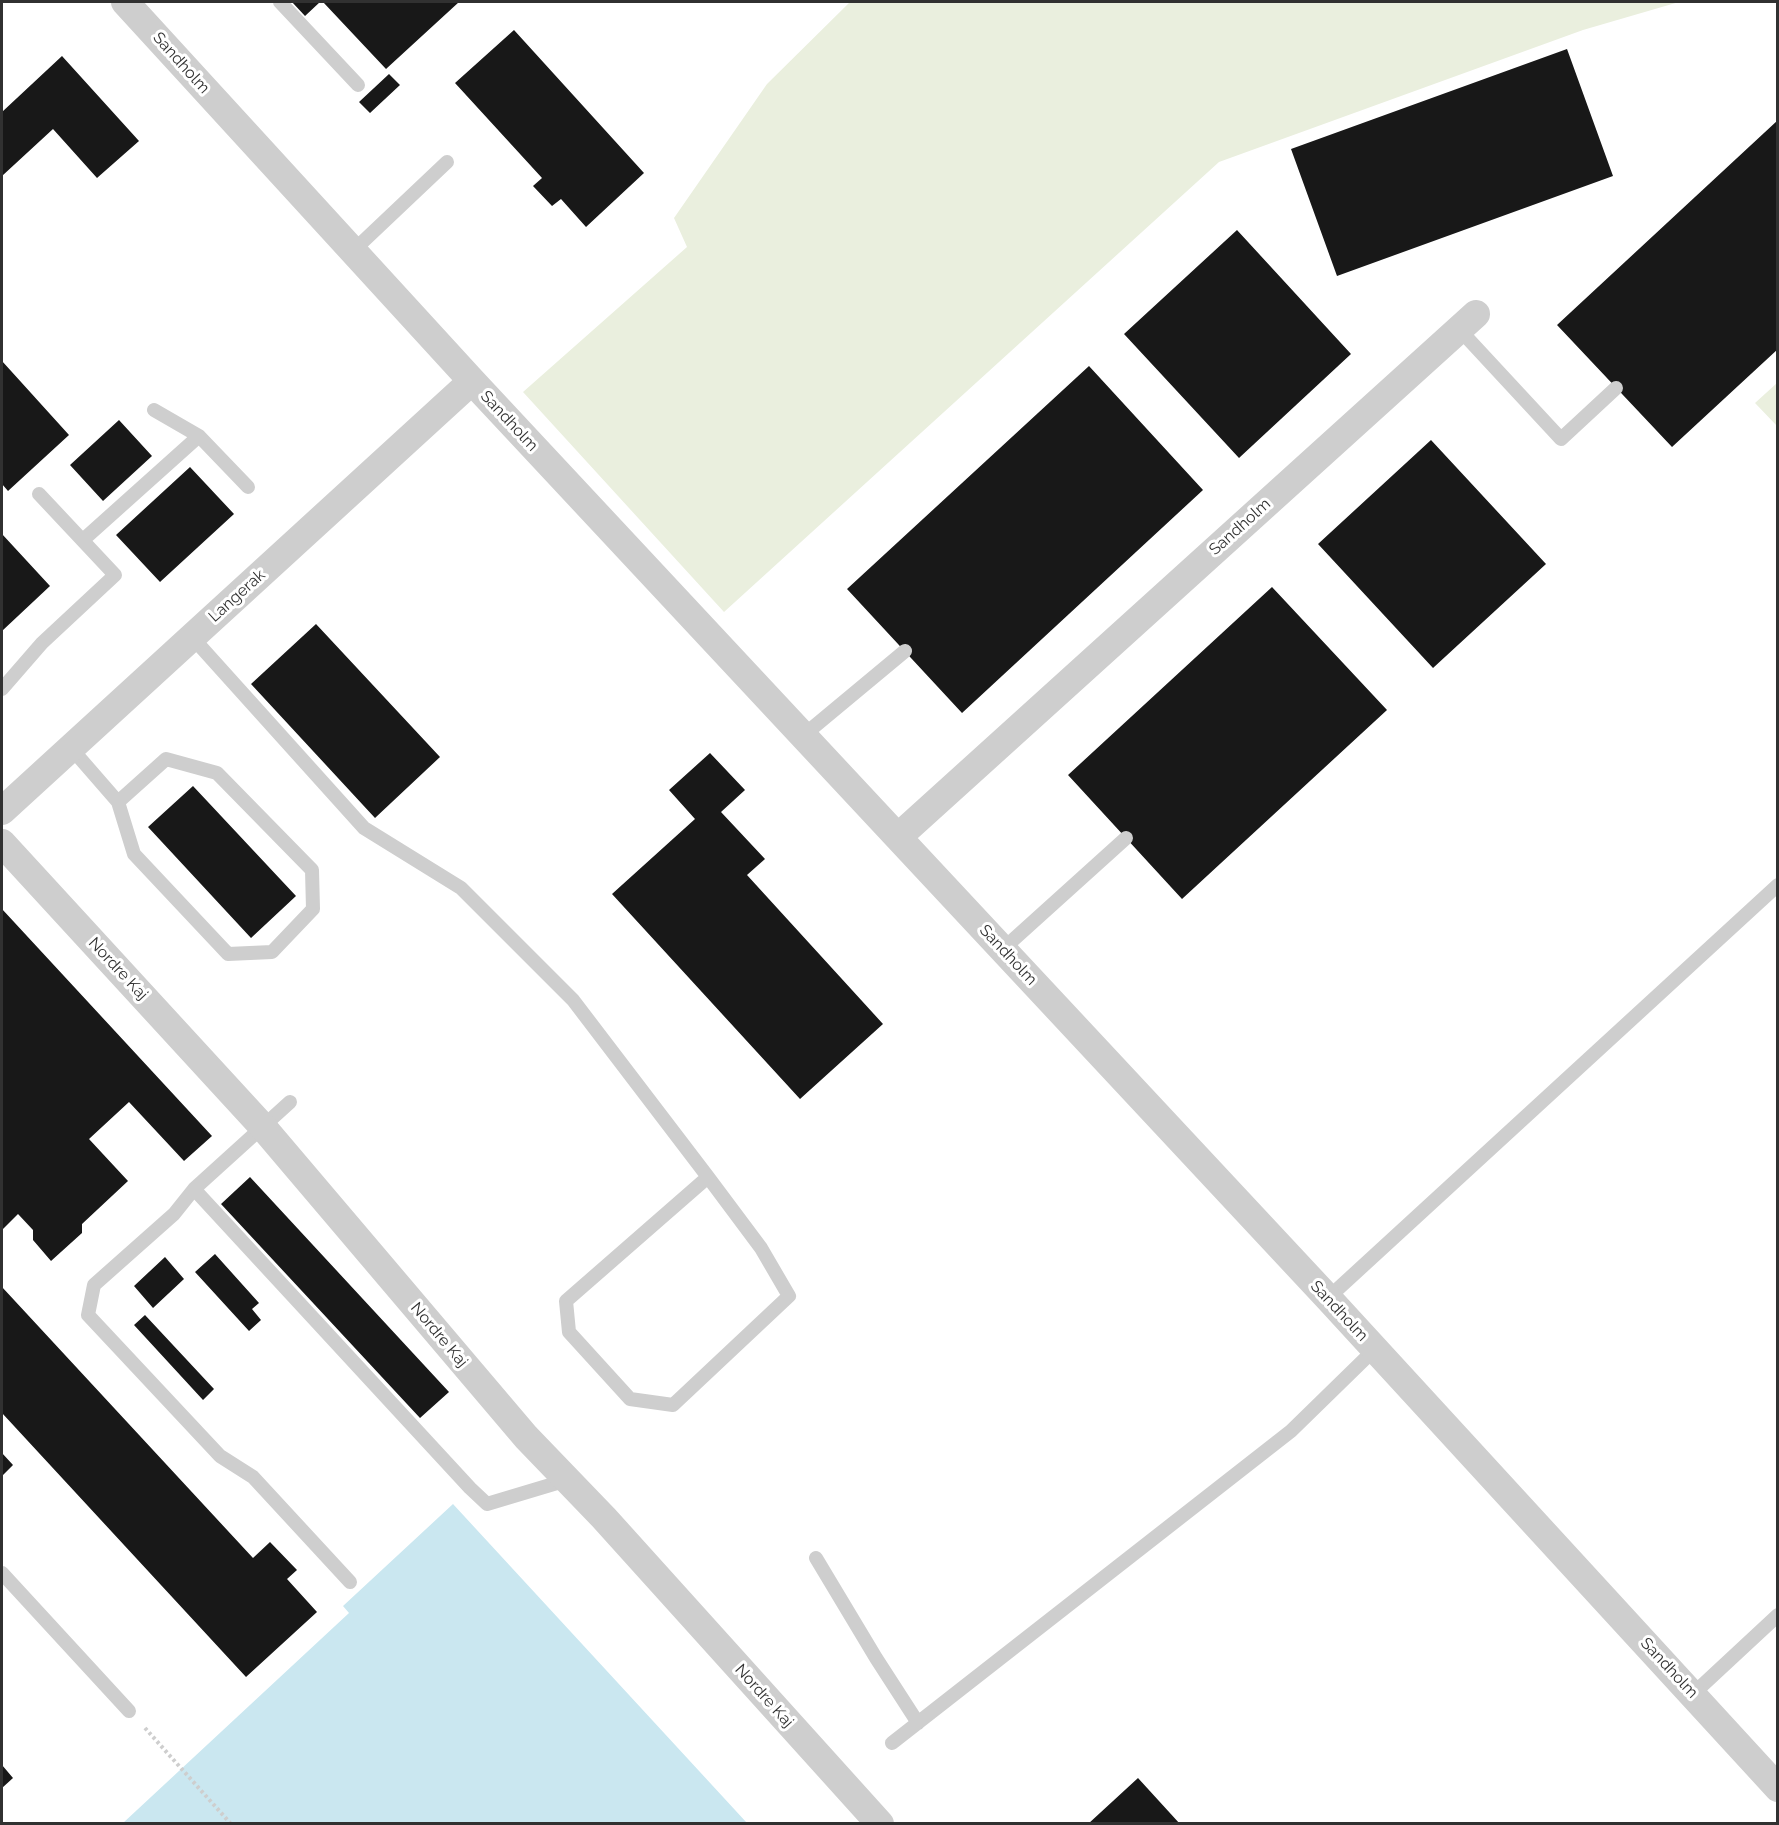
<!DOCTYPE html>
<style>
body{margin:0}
#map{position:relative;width:1779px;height:1825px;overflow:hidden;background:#fff;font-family:Raleway,sans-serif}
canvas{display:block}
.frame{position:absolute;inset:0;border:3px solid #313131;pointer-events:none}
</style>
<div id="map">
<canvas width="1779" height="1825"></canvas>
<div class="frame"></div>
</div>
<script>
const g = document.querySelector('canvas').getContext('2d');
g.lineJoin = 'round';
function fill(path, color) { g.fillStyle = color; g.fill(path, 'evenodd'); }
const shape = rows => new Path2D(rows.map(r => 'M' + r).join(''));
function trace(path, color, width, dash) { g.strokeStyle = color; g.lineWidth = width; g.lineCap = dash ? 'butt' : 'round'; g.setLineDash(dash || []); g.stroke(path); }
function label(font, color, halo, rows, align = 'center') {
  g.font = font + ' Raleway,sans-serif'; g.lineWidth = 6; g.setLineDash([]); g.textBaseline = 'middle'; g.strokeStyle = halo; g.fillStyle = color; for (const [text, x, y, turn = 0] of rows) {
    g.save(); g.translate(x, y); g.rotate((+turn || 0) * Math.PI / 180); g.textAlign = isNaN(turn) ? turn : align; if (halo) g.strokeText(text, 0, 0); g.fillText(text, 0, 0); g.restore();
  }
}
fill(shape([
 [850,2,1679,2,1583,30,1219,162,724,612,523,392,687,247,674,218,767,84],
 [1777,383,1777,426,1755,403]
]), '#eaefde');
fill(shape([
 [453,1504,747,1823,123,1823,349,1613,343,1606]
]), '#cae7f0');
fill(shape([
 [292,2,320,2,305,16],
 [323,2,459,2,386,69],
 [514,30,644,173,586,227,561,199,552,206,533,186,542,178,455,83],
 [1567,49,1613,176,1337,276,1291,149],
 [62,56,139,141,97,178,53,129,2,176,2,112],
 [389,74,400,85,370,113,359,102],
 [1778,120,1778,349,1672,447,1557,325],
 [1237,230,1351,354,1239,458,1124,334],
 [2,361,69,435,8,491,2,484],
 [1089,366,1203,490,962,713,847,589],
 [119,420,152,456,103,501,70,465],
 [1431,440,1546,564,1433,668,1318,544],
 [190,467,234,514,160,582,116,535],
 [2,534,50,586,2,631],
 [1272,587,1387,710,1182,899,1068,775],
 [316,624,440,757,375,818,251,684],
 [710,753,745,790,721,812,765,859,747,875,883,1024,800,1099,612,894,695,819,669,790],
 [193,786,296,896,251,938,148,827],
 [2,909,212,1136,184,1161,129,1102,89,1139,128,1181,82,1224,82,1233,51,1261,33,1240,33,1230,18,1214,2,1230],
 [250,1177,449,1392,420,1418,221,1204],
 [215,1254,259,1303,252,1309,261,1320,249,1331,195,1272],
 [165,1257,184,1279,153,1308,134,1286],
 [2,1287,253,1558,270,1542,297,1570,287,1579,317,1612,246,1677,2,1413],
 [145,1315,214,1389,203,1400,134,1325],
 [2,1453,13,1465,2,1476],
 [2,1765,13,1778,2,1788],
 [1138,1778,1180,1824,1088,1824]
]), '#181818');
trace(shape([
 [145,1728,231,1824]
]), '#cecece', 4, [3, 3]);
trace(shape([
 [280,2,358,85],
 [353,251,447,162],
 [1459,329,1561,439,1616,388],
 [154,410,199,436,248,487],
 [83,540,199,436],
 [192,637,364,828,461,888,573,1000,708,1177,761,1248,789,1296,673,1405,630,1399,569,1332,566,1301,708,1177],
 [2,689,42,643,115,575,39,494],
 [804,735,905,651],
 [71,748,118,802,134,854,228,954,272,952,313,909,312,870,217,773,166,759,118,802],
 [1003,949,1126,838],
 [290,1102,194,1189,174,1214,94,1285,88,1315,220,1456,253,1477,350,1582],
 [194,1189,470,1488,487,1504,567,1480],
 [1328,1298,1778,885],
 [816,1558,876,1658,918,1723],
 [2,1573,129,1711],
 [1693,1694,1778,1615],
 [892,1743,1291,1431,1375,1349]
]), '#cecece', 14);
trace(shape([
 [125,2,472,381,1328,1298,1778,1788],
 [2,811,472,381],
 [898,837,1476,314],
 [2,843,262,1126,526,1437,604,1518,880,1824]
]), '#cecece', 28);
label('16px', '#313131', '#fff', [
 ["Sandholm",181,63,48],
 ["Sandholm",509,421,47],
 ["Sandholm",1240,527,-42],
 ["Langerak",237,596,-42],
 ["Sandholm",1008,955,47],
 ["Nordre Kaj",118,969,47],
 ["Sandholm",1339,1311,47],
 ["Nordre Kaj",439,1335,50],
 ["Sandholm",1669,1668,47],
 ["Nordre Kaj",764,1696,48]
]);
</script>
